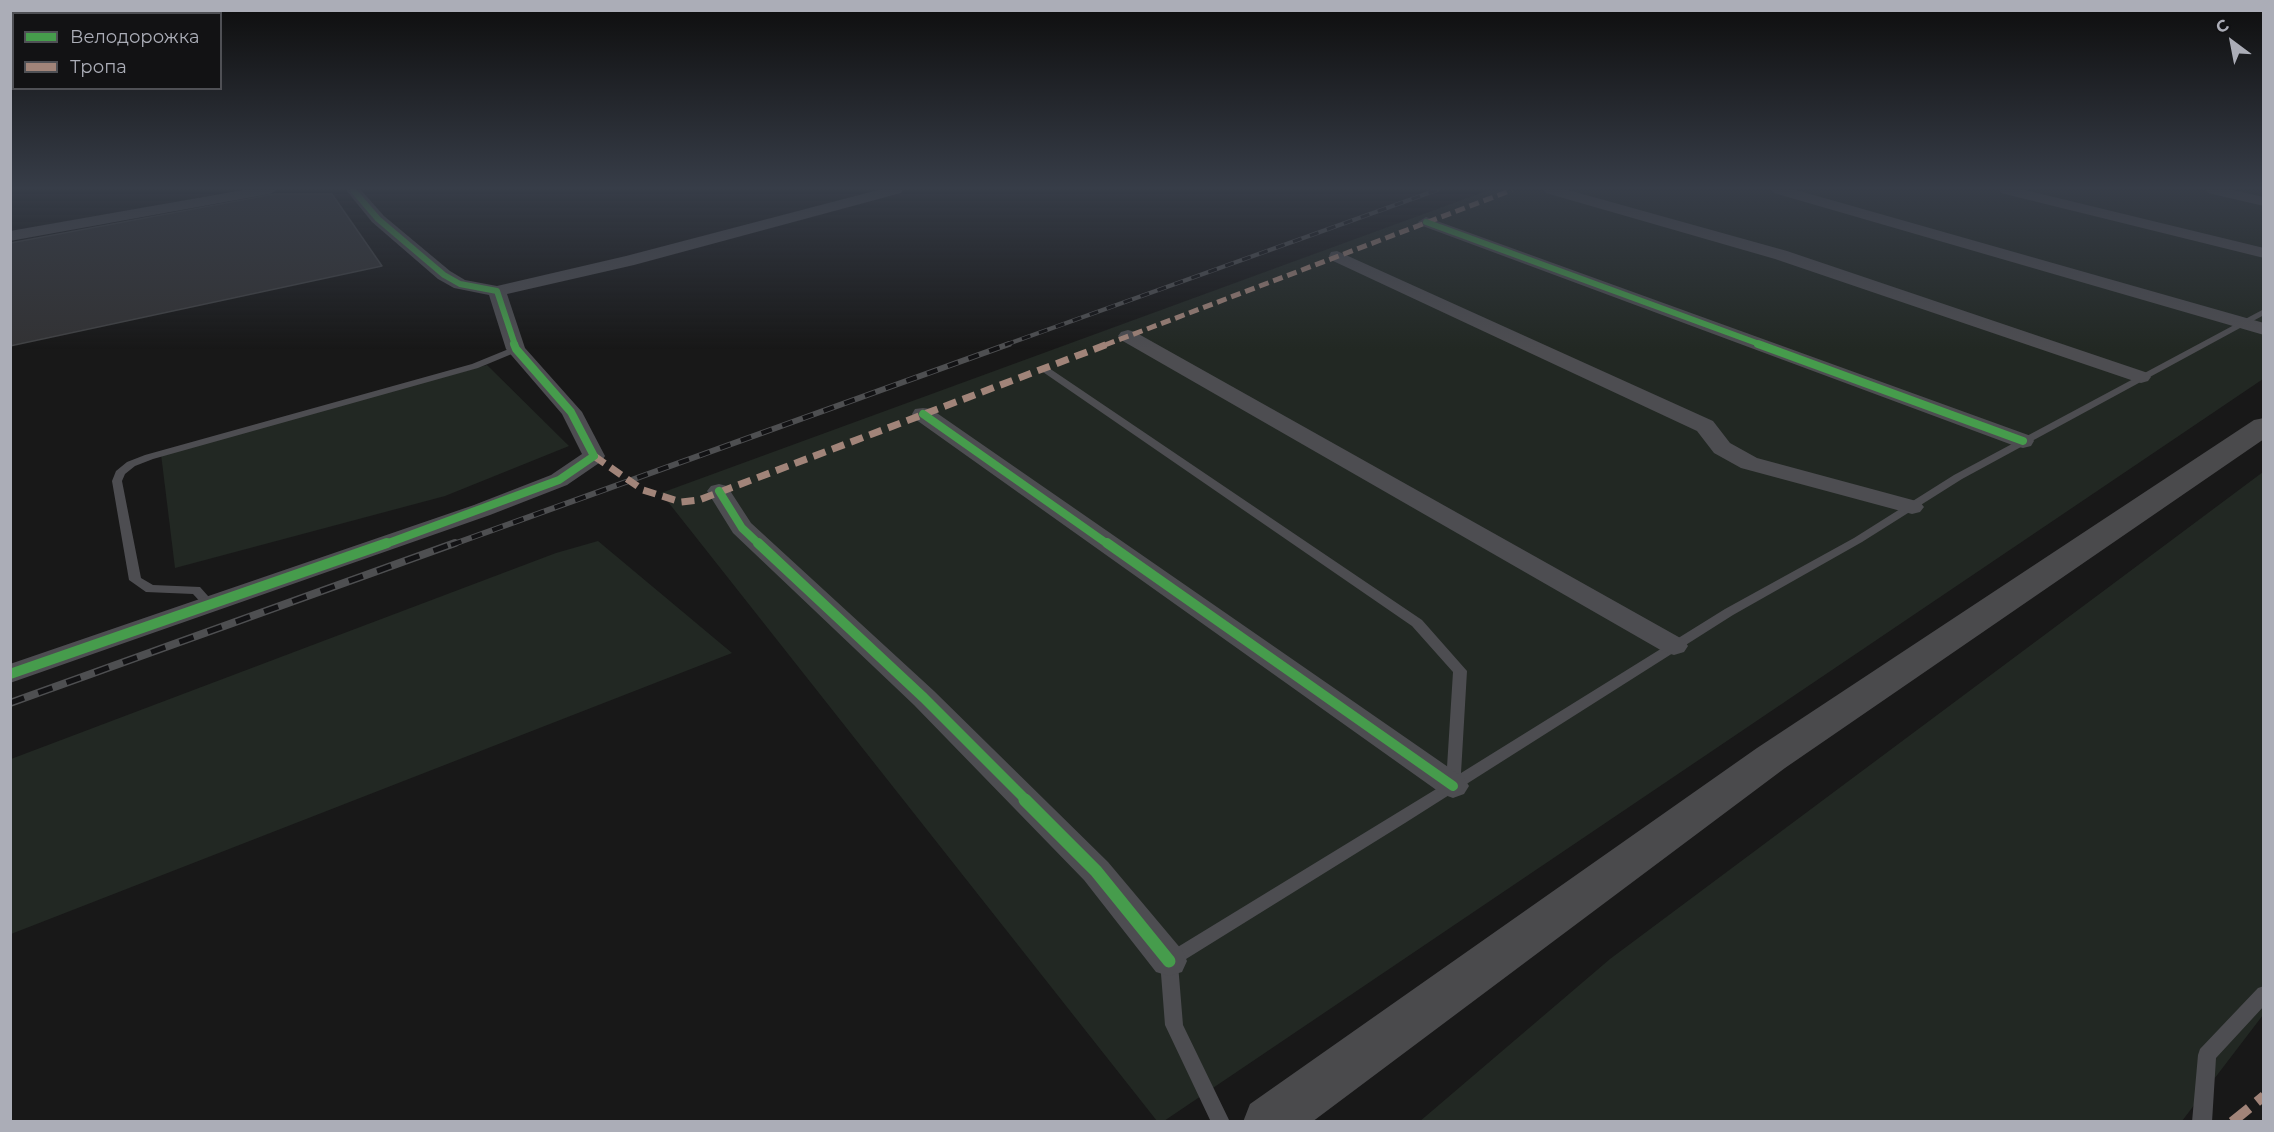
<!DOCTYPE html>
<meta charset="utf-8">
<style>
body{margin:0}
#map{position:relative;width:2274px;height:1132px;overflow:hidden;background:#181818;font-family:Montserrat,sans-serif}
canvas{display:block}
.frame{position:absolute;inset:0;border:12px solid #abadb7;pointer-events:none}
.legend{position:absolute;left:12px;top:12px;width:210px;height:78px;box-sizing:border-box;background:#121214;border:2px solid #4f5055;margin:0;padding:8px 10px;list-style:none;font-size:18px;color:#abadb7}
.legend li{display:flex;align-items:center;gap:12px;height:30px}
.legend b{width:30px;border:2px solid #4f5055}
.north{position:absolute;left:2202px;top:12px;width:60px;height:60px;-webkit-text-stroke:4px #121214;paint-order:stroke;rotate:328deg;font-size:16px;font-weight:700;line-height:24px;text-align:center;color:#abadb7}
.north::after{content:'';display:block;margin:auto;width:21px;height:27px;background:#abadb7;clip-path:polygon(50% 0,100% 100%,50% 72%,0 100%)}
</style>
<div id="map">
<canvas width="2274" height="1132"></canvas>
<div class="frame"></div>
<ul class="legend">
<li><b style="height:8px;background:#469c4c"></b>Велодорожка</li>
<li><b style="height:8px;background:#a18479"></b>Тропа</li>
</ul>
<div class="north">С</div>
</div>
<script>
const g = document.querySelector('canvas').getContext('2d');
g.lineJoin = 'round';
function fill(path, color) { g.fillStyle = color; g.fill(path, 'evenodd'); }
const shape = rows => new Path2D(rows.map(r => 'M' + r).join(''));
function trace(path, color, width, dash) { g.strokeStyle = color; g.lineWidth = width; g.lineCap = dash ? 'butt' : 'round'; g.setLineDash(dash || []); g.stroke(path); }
fill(shape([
 [1489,190,2263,190,2263,379,1164,1121,1157,1121,661,493],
 [487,365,569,446,445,496,175,568,161,454],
 [2263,472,2263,1015,2182,1121,1419,1122,1610,959],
 [598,541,732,653,11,934,11,759,556,553]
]), '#222823');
const building = shape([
 [274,194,332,194,382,266,10,346,10,243,274,194]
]);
fill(building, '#323234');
trace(building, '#414244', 1.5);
fill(shape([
 [2264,309,2264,315,1962,479,1862,542,1733,615,1405,823,1178,964,1183,1025,1230,1122,1211,1122,1165,1025,1160,961,1163,956,1446,783,1453,672,1412,626,1040,370,1040,366,1046,366,1422,620,1467,671,1461,773,1725,609,1854,538,1954,475,2264,309],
 [516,346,521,349,519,351,478,368,153,459,135,466,125,474,122,481,141,578,153,585,200,587,216,605,214,608,206,608,193,594,146,592,129,580,112,481,116,471,127,462,145,455,472,364,516,346],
 [2264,986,2264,1006,2216,1058,2212,1122,2192,1122,2198,1055,2200,1049,2258,988,2264,986]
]), '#4d4d51');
fill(shape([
 [243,190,277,190,270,194,10,241,10,231,243,190],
 [346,190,361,190,384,216,450,271,465,280,497,286,626,256,878,190,903,190,901,193,634,265,507,294,525,348,582,412,605,456,602,461,567,485,490,515,10,683,10,664,474,505,551,475,582,454,562,414,506,349,489,295,454,288,438,279,372,222,346,190],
 [1544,190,1568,190,1787,251,2148,373,2151,377,2148,381,2141,383,2134,381,1775,259,1546,193,1544,190],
 [1772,190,1796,190,2264,323,2264,335,1774,193,1772,190],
 [1999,190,2025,190,2264,248,2264,258,2001,193,1999,190],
 [2206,190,2233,190,2264,197,2264,206,2208,193,2206,190],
 [1426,217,2031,436,2034,441,2031,446,2023,448,2015,446,1420,225,1418,222,1426,217],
 [1337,251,1713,421,1730,443,1757,458,1920,502,1924,507,1920,512,1912,514,1741,468,1714,453,1697,431,1331,260,1329,256,1331,252,1337,251],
 [1128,330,1135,332,1684,640,1688,646,1684,652,1674,655,1664,652,1121,340,1118,336,1121,332,1128,330],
 [923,408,931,409,1464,778,1469,786,1464,794,1453,798,1442,794,915,419,912,414,915,409,923,408],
 [719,484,727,486,751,523,934,691,1108,862,1182,950,1187,961,1182,972,1169,976,1156,972,1084,880,914,705,733,533,707,491,711,486,719,484]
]), '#4d4d51');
fill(shape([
 [2264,418,2264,439,1785,768,1312,1122,1243,1122,1250,1104,1757,748,2254,420,2264,418]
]), '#4a4a4c');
const railFar2 = shape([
 [1005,345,1437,190]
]);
const railFar1 = shape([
 [451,545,1009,344]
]);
const rail = shape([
 [10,703,455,543]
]);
trace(railFar2, '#4e4f51', 4.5);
trace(railFar1, '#4e4f51', 6);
trace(rail, '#4e4f51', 8);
trace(railFar2, '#121214', 3, [9]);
trace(railFar1, '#121214', 4, [11]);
trace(rail, '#121214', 5, [15]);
trace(shape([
 [1105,345,1512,190]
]), '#a18479', 5, [10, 5]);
trace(shape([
 [594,456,643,490,681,502,699,500,1108,344]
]), '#a18479', 7, [13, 7]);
trace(shape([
 [2232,1122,2264,1096]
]), '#a18479', 10, [22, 10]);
trace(shape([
 [353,190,378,219,444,275,460,284,497,291,515,345],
 [1426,222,1762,345]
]), '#469c4c', 6);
trace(shape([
 [1758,344,2023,441],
 [923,414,1109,545],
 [719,491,742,528,760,545],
 [383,545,559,480,594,456,571,412,516,349,514,344]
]), '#469c4c', 8);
trace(shape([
 [758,543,924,698,1027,801],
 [1107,543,1453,786],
 [10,674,387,543]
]), '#469c4c', 10);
trace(shape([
 [1025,800,1096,871,1169,961]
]), '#469c4c', 13);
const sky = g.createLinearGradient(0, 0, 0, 349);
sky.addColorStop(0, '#0d0d0d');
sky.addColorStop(0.54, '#373d48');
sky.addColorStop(1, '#373d4800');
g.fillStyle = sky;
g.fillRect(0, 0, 2274, 349);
</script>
